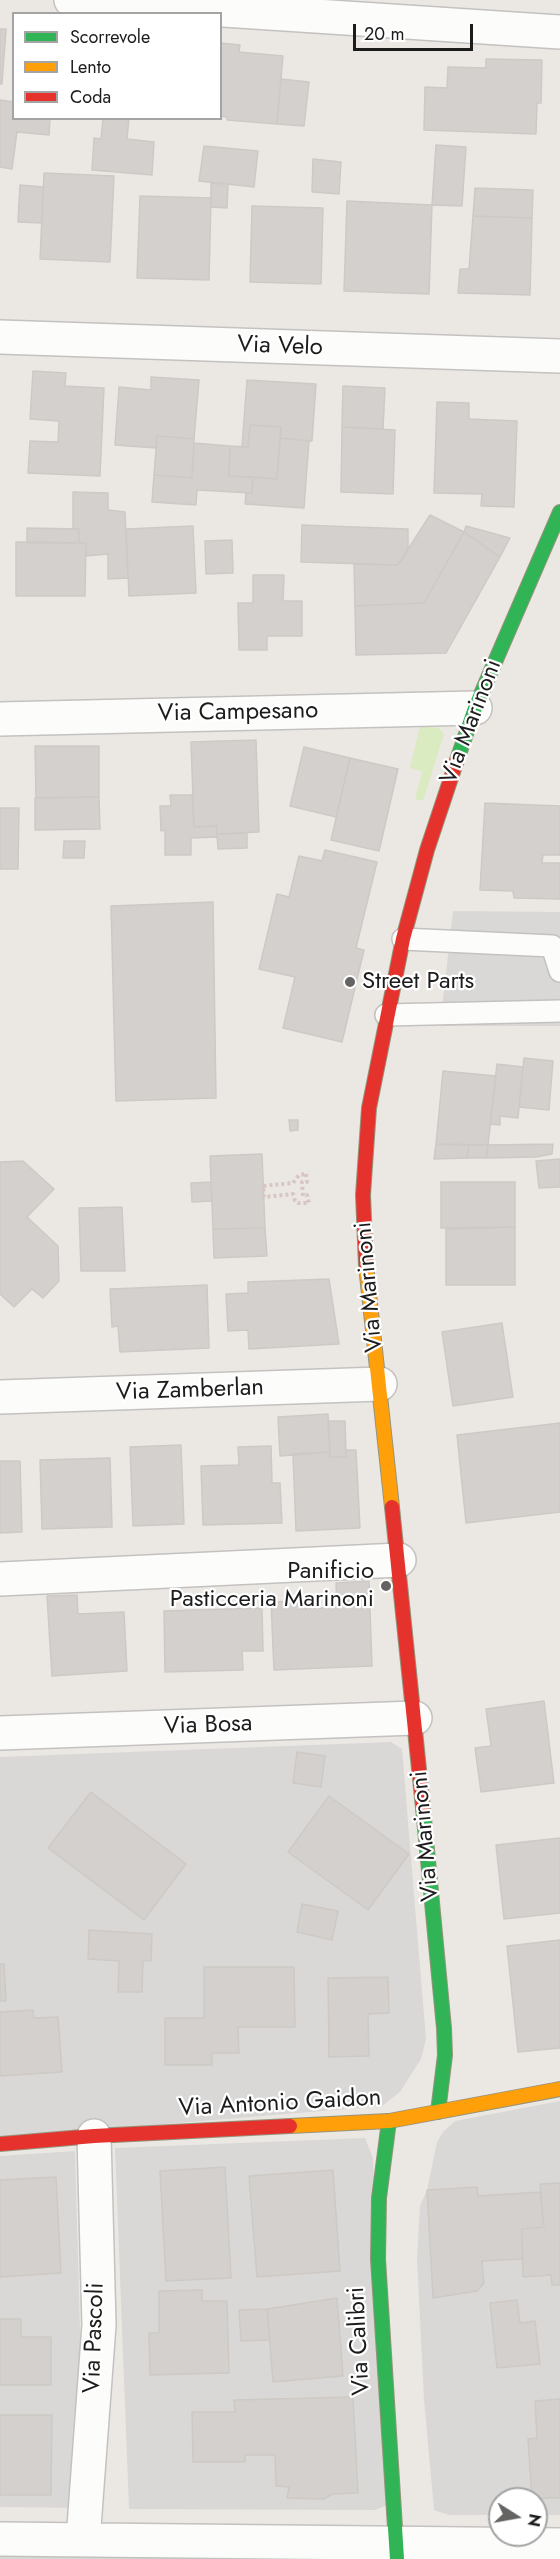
<!DOCTYPE html>
<style>
body{margin:0}
#map{position:relative;width:560px;height:2559px;overflow:hidden;background:#ebe8e4;font-family:Jost,sans-serif}
canvas{display:block}
.legend{position:absolute;left:12px;top:12px;width:210px;height:108px;box-sizing:border-box;background:#fff;border:2px solid #a4a4a4;margin:0;padding:8px 10px;list-style:none;font-size:18px;color:#1c1c1c}
.legend li{display:flex;align-items:center;gap:12px;height:30px}
.legend b{width:30px;border:2px solid #a4a4a4}
.north{position:absolute;left:488px;top:2487px;width:60px;height:60px;box-sizing:border-box;background:#fff;border:2px solid #a4a4a4;border-radius:50%;rotate:101deg;font-size:16px;font-weight:700;line-height:24px;text-align:center;color:#1c1c1c}
.north::after{content:'';display:block;margin:auto;width:21px;height:27px;background:#646362;clip-path:polygon(50% 0,100% 100%,50% 72%,0 100%)}
.scale{position:absolute;left:353px;top:24px;width:120px;height:27px;box-sizing:border-box;border:3px solid #1c1c1c;border-top:0;padding-left:8px;font-size:18px;line-height:21px;white-space:nowrap;color:#1c1c1c;-webkit-text-stroke:4px #fff;paint-order:stroke}
</style>
<div id="map">
<canvas width="560" height="2559"></canvas>
<ul class="legend">
<li><b style="height:8px;background:#30b455"></b>Scorrevole</li>
<li><b style="height:8px;background:#ff9f0a"></b>Lento</li>
<li><b style="height:8px;background:#e5322d"></b>Coda</li>
</ul>
<div class="north">N</div>
<div class="scale">20 m</div>
</div>
<script>
const g = document.querySelector('canvas').getContext('2d');
g.lineJoin = 'round';
function fill(path, color) { g.fillStyle = color; g.fill(path, 'evenodd'); }
const shape = rows => new Path2D(rows.map(r => 'M' + r).join(''));
function trace(path, color, width, dash) { g.strokeStyle = color; g.lineWidth = width; g.lineCap = dash ? 'butt' : 'round'; g.setLineDash(dash || []); g.stroke(path); }
function label(font, color, halo, rows, align = 'center') {
  g.font = font + ' Jost,sans-serif'; g.lineWidth = 4.5; g.setLineDash([]); g.textBaseline = 'middle'; g.strokeStyle = halo; g.fillStyle = color; for (const [text, x, y, turn = 0] of rows) {
    g.save(); g.translate(x, y); g.rotate((+turn || 0) * Math.PI / 180); g.textAlign = isNaN(turn) ? turn : align; if (halo) g.strokeText(text, 0, 0); g.fillText(text, 0, 0); g.restore();
  }
}
fill(shape([
 [391,1742,402,1749,426,2039,421,2059,400,2092,382,2106,0,2138,0,1757],
 [560,2101,560,2515,536,2515,536,2499,500,2499,500,2515,449,2515,434,2510,424,2400,417,2258,420,2206,427,2190,437,2142,443,2132,455,2121],
 [365,2138,373,2158,388,2505,375,2510,129,2509,115,2148],
 [75,2151,85,2508,0,2507,0,2156],
 [0,2546,387,2559,0,2559]
]), '#dad8d6');
fill(shape([
 [453,911,560,912,560,1026,440,1026]
]), '#d9d8d6');
fill(shape([
 [420,726,439,728,444,734,423,801,415,799,422,771,410,768]
]), '#daeac1');
const building = shape([
 [0,29,6,29,2,84,0,84,0,29],
 [220,43,240,45,239,52,283,56,277,124,227,120,227,117,220,116,220,43],
 [486,59,542,60,541,103,537,103,536,134,424,130,425,87,447,88,448,67,486,68,486,59],
 [281,79,309,82,304,126,277,124,281,79],
 [0,100,14,102,14,118,50,118,49,135,17,132,12,169,0,167,0,100],
 [103,118,129,118,127,139,154,142,152,175,92,170,94,138,101,139,103,118],
 [436,145,466,147,462,206,432,205,436,145],
 [204,146,258,151,254,187,199,181,204,146],
 [313,159,341,162,339,194,312,192,313,159],
 [44,173,114,176,110,262,40,259,44,173],
 [211,183,228,184,227,208,211,207,211,183],
 [20,185,43,187,42,223,18,222,20,185],
 [475,188,533,190,532,218,473,216,475,188],
 [140,196,211,198,209,280,137,278,140,196],
 [347,201,432,205,429,294,344,291,347,201],
 [252,206,323,208,321,284,250,282,252,206],
 [473,216,532,218,530,295,458,293,460,269,469,269,473,216],
 [33,371,66,373,65,386,104,388,100,476,28,473,30,441,58,442,59,421,30,419,33,371],
 [151,377,199,380,194,439,157,436,156,448,115,445,119,387,151,390,151,377],
 [247,380,316,384,312,441,280,438,281,427,250,425,248,447,242,447,247,380],
 [343,386,385,388,383,429,342,427,343,386],
 [437,402,469,403,469,419,517,421,514,507,481,506,482,494,434,493,437,402],
 [250,425,281,427,277,479,229,476,230,446,248,447,250,425],
 [342,427,395,430,393,494,341,492,342,427],
 [157,436,194,439,192,478,154,475,157,436],
 [280,438,309,441,304,508,245,504,246,493,252,493,253,477,277,479,280,438],
 [194,443,230,446,229,476,253,477,252,493,197,490,196,505,152,502,154,475,192,478,194,443],
 [73,492,108,493,108,510,125,512,128,578,108,579,108,554,86,556,86,543,79,543,79,529,73,528,73,492],
 [430,515,464,532,424,603,355,606,354,564,398,565,430,515],
 [302,525,408,529,408,550,398,565,301,562,302,525],
 [193,526,196,593,129,596,126,529,193,526],
 [466,526,510,538,500,557,464,532,466,526],
 [27,528,79,529,79,543,27,543,27,528],
 [464,532,500,557,446,653,356,655,355,606,424,603,464,532],
 [232,540,233,573,206,574,205,541,232,540],
 [16,542,86,543,85,596,16,596,16,542],
 [253,575,284,575,283,601,302,601,302,636,267,636,267,650,239,650,238,603,253,603,253,575],
 [256,740,259,832,217,834,217,826,194,827,191,742,256,740],
 [35,746,99,746,99,797,36,798,35,746],
 [304,747,350,758,336,817,290,806,304,747],
 [350,758,398,769,379,851,331,840,350,758],
 [170,795,192,795,194,827,217,826,217,837,191,838,191,855,165,855,165,830,161,831,160,806,171,806,170,795],
 [99,797,100,829,35,830,35,798,99,797],
 [485,803,560,806,560,855,543,855,542,863,560,863,560,899,514,898,513,891,480,890,485,803],
 [0,808,19,808,18,869,0,869,0,808],
 [247,833,247,848,218,849,217,834,247,833],
 [64,841,85,841,84,858,63,858,64,841],
 [325,850,377,862,356,948,364,950,342,1042,283,1028,295,977,259,969,277,894,289,897,299,856,322,861,325,850],
 [213,902,216,1098,116,1101,111,906,213,902],
 [524,1058,553,1061,549,1110,519,1107,524,1058],
 [497,1064,523,1067,518,1118,500,1116,500,1125,490,1124,497,1064],
 [443,1071,496,1076,488,1145,436,1144,443,1071],
 [289,1120,298,1120,298,1130,290,1131,289,1120],
 [436,1144,469,1145,467,1158,434,1159,436,1144],
 [553,1144,552,1154,536,1157,486,1158,488,1145,553,1144],
 [469,1145,488,1145,486,1158,467,1158,469,1145],
 [262,1154,265,1228,213,1229,210,1156,262,1154],
 [560,1159,560,1187,539,1188,536,1161,560,1159],
 [23,1161,54,1189,27,1217,58,1246,59,1281,43,1298,32,1289,14,1307,0,1294,0,1162,23,1161],
 [211,1182,212,1201,192,1202,191,1183,211,1182],
 [441,1182,515,1182,515,1227,441,1228,441,1182],
 [122,1207,125,1271,81,1271,79,1208,122,1207],
 [515,1227,515,1285,446,1285,446,1229,515,1227],
 [265,1228,267,1256,214,1258,213,1229,265,1228],
 [329,1279,339,1344,249,1349,248,1330,228,1331,226,1294,248,1293,248,1282,329,1279],
 [207,1285,209,1348,120,1352,118,1326,112,1327,110,1289,207,1285],
 [502,1323,513,1397,453,1406,442,1332,502,1323],
 [328,1414,330,1452,280,1456,278,1417,328,1414],
 [328,1421,345,1421,346,1457,330,1457,328,1421],
 [560,1423,560,1512,466,1523,457,1435,560,1423],
 [181,1445,184,1524,133,1526,130,1447,181,1445],
 [271,1446,272,1483,280,1483,282,1523,203,1525,201,1466,239,1465,238,1447,271,1446],
 [346,1450,356,1450,360,1528,296,1531,293,1454,330,1452,330,1457,346,1457,346,1450],
 [110,1458,112,1527,42,1529,40,1460,110,1458],
 [0,1461,20,1461,22,1532,0,1533,0,1461],
 [369,1581,372,1666,274,1670,271,1602,300,1601,301,1609,337,1607,336,1583,369,1581],
 [77,1595,78,1614,124,1612,127,1671,52,1676,47,1596,77,1595],
 [262,1608,263,1651,242,1651,243,1670,165,1672,164,1611,262,1608],
 [544,1701,554,1783,481,1792,475,1748,491,1746,486,1709,544,1701],
 [297,1752,325,1756,321,1787,293,1783,297,1752],
 [91,1792,186,1864,144,1920,48,1848,91,1792],
 [329,1796,409,1854,368,1910,288,1852,329,1796],
 [560,1838,560,1913,504,1919,496,1845,560,1838],
 [302,1904,338,1911,332,1940,297,1932,302,1904],
 [89,1930,152,1934,151,1961,143,1960,142,1992,118,1992,119,1961,88,1959,89,1930],
 [560,1940,560,2048,518,2052,507,1946,560,1940],
 [0,1964,4,1964,6,2001,0,2001,0,1964],
 [204,1967,294,1967,295,2027,238,2027,239,2053,212,2053,212,2065,165,2065,165,2018,204,2018,204,1967],
 [388,1977,389,2013,368,2014,369,2056,329,2057,328,1978,388,1977],
 [33,2010,34,2018,58,2017,62,2072,0,2076,0,2012,33,2010],
 [225,2167,231,2278,166,2281,160,2171,225,2167],
 [333,2170,340,2271,257,2277,249,2176,333,2170],
 [56,2177,61,2273,0,2277,0,2180,56,2177],
 [560,2183,560,2285,552,2285,551,2275,523,2277,522,2229,544,2227,540,2184,560,2183],
 [477,2187,478,2196,540,2192,544,2227,522,2229,522,2259,482,2261,484,2283,477,2291,433,2298,427,2190,477,2187],
 [202,2290,202,2301,227,2301,229,2373,150,2375,149,2333,159,2333,159,2291,202,2290],
 [337,2298,343,2376,273,2382,267,2309,337,2298],
 [517,2300,520,2323,535,2321,540,2364,497,2368,490,2303,517,2300],
 [267,2309,270,2340,241,2341,239,2310,267,2309],
 [0,2319,21,2319,21,2337,51,2337,51,2385,0,2385,0,2319],
 [353,2397,358,2493,332,2494,324,2499,287,2498,289,2487,276,2486,275,2455,245,2455,245,2462,193,2462,192,2412,235,2412,234,2400,353,2397],
 [560,2399,560,2498,532,2498,528,2439,537,2438,535,2401,560,2399],
 [0,2415,52,2415,51,2495,0,2495,0,2415]
]);
fill(building, '#d3d0cd');
trace(building, '#cec9c5', 1.5);
const lane = shape([
 [403,939,552,946,560,971],
 [386,1015,560,1011]
]);
const street = shape([
 [71,0,560,32],
 [0,337,560,356],
 [0,719,475,708],
 [0,1397,380,1384],
 [0,1579,399,1560],
 [0,1733,415,1718],
 [0,2539,560,2545],
 [83,2540,99,2325,94,2136]
]);
const fast = shape([
 [457,760,475,708,560,512],
 [423,1808,444,2028,445,2055,438,2112],
 [389,2121,379,2198,378,2259,397,2559]
]);
const slow = shape([
 [366,1266,392,1507],
 [290,2126,389,2121,560,2089]
]);
const jam = shape([
 [366,1266,363,1195,369,1108,403,939,427,850,457,760],
 [392,1507,423,1808],
 [0,2144,94,2136,290,2126]
]);
trace(lane, '#c3c2c0', 24);
trace(street, '#c3c2c0', 36);
trace(fast, '#95947c', 16);
trace(slow, '#95947c', 16);
trace(jam, '#95947c', 16);
trace(shape([
 [306,1174,307,1182,302,1182,303,1196,307,1195,309,1203,298,1203,295,1201,293,1194,264,1197,263,1186,293,1183,299,1175,306,1174]
]), '#d7c6c3', 4, [3, 3]);
trace(lane, '#fcfcfb', 21);
trace(street, '#fcfcfb', 33);
trace(fast, '#30b455', 14);
trace(slow, '#ff9f0a', 14);
trace(jam, '#e5322d', 14);
for (const [x, y, r, color] of [
 [350,982,6,"#646362"],
 [386,1586,6,"#646362"]
]) { const dot = new Path2D(); dot.arc(x, y, r, 0, 2 * Math.PI); g.fillStyle = color; g.fill(dot); trace(dot, '#fff', 2); }
label('24px', '#1c1c1c', '#fff', [
 ["Via Velo",280,347,2],
 ["Via Campesano",238,713,-1],
 ["Via Marinoni",472,722,-69],
 ["Via Marinoni",370,1287,-95],
 ["Via Zamberlan",190,1391,-2],
 ["Via Bosa",208,1726,-2],
 ["Via Marinoni",426,1836,-95],
 ["Via Antonio Gaidon",280,2104,-3],
 ["Via Pascoli",95,2338,-88],
 ["Via Calibri",360,2341,-93]
]);
label('24px', '#1c1c1c', '#fff', [
 ["Street Parts",362,982],
 ["Panificio",374,1572,"right"],
 ["Pasticceria Marinoni",374,1600,"right"]
], 'left');
</script>
